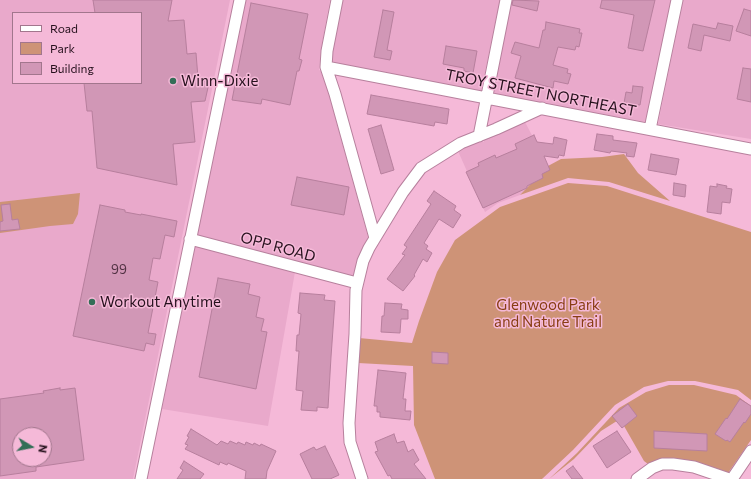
<!DOCTYPE html>
<style>
body{margin:0}
#map{position:relative;width:751px;height:479px;overflow:hidden;background:#f5b9d8;font-family:Commissioner,sans-serif}
canvas{display:block}
.legend{position:absolute;left:12px;top:12px;width:130px;height:72px;box-sizing:border-box;background:#f5b9d8;border:1px solid #a2768d;margin:0;padding:5px 7px;list-style:none;font-size:12px;color:#26111d}
.legend li{display:flex;align-items:center;gap:8px;height:20px}
.legend b{width:20px;border:1px solid #a2768d}
.north{position:absolute;left:12px;top:427px;width:40px;height:40px;box-sizing:border-box;background:#f5b9d8;border:1px solid #a2768d;border-radius:50%;rotate:100deg;font-size:11px;font-weight:700;line-height:16px;text-align:center;color:#26111d}
.north::after{content:'';display:block;margin:auto;width:14px;height:18px;background:#336e57;clip-path:polygon(50% 0,100% 100%,50% 72%,0 100%)}
</style>
<div id="map">
<canvas width="751" height="479"></canvas>
<ul class="legend">
<li><b style="height:5px;background:#fff"></b>Road</li>
<li><b style="height:11px;background:#ce9377"></b>Park</li>
<li><b style="height:11px;background:#d197b6"></b>Building</li>
</ul>
<div class="north">N</div>
</div>
<script>
const g = document.querySelector('canvas').getContext('2d');
g.lineJoin = 'round';
function fill(path, color) { g.fillStyle = color; g.fill(path, 'evenodd'); }
const shape = rows => new Path2D(rows.map(r => 'M' + r).join(''));
function trace(path, color, width, dash) { g.strokeStyle = color; g.lineWidth = width; g.lineCap = dash ? 'butt' : 'round'; g.setLineDash(dash || []); g.stroke(path); }
function label(font, color, halo, rows, align = 'center') {
  g.font = font + ' Commissioner,sans-serif'; g.lineWidth = 3; g.setLineDash([]); g.textBaseline = 'middle'; g.strokeStyle = halo; g.fillStyle = color; for (const [text, x, y, turn = 0] of rows) {
    g.save(); g.translate(x, y); g.rotate((+turn || 0) * Math.PI / 180); g.textAlign = isNaN(turn) ? turn : align; if (halo) g.strokeText(text, 0, 0); g.fillText(text, 0, 0); g.restore();
  }
}
fill(shape([
 [0,0,230,0,133,479,0,479],
 [13,13,141,13,141,83,13,83],
 [20,435,44,435,44,459,20,459],
 [246,0,330,0,321,49,319,70,321,71,329,95,368,237,358,259,353,276,197,236],
 [343,0,500,0,481,91,332,63,333,51],
 [512,0,671,0,646,122,546,104,544,102,541,103,493,94],
 [683,0,751,0,751,139,658,124],
 [525,122,548,166,520,195,498,203,485,212,458,151,480,141,484,142,484,140],
 [195,246,295,272,268,426,162,409]
]), '#e9a9cb');
fill(shape([
 [624,154,638,173,670,201,609,182,568,178,520,195,548,166,561,159,602,157],
 [568,183,607,186,751,232,751,400,738,390,695,381,668,381,644,387,615,405,573,450,542,479,435,479,414,425,413,366,358,363,359,338,412,343,419,321,437,272,455,240,500,207],
 [80,193,78,214,73,224,50,226,0,233,0,202],
 [669,385,694,385,736,395,751,406,751,440,728,473,696,462,673,458,660,459,648,464,644,461,620,419,601,431,574,459,549,479,577,453,619,408,646,392]
]), '#ce9377');
const building = shape([
 [93,0,172,0,168,21,184,20,187,54,196,53,198,78,205,80,205,82,209,83,205,101,191,102,195,142,173,144,177,185,97,168,92,111,87,111,84,83,141,83,141,13,95,13,93,0],
 [513,0,539,1,537,11,512,5,513,0],
 [602,0,655,0,643,51,628,48,634,15,600,8,602,0],
 [251,3,308,14,299,59,302,60,299,71,297,71,290,105,262,99,261,104,232,100,251,3],
 [744,9,751,11,751,36,736,31,744,9],
 [383,10,394,12,387,50,392,51,390,60,374,57,383,10],
 [546,22,580,29,579,33,582,33,579,47,576,46,575,50,558,47,553,65,568,69,567,73,571,74,568,84,554,81,553,88,515,78,521,56,511,53,515,42,539,48,543,30,545,30,546,22],
 [718,23,733,26,730,41,704,35,701,51,688,48,693,24,716,29,718,23],
 [446,46,477,51,473,73,464,71,464,68,443,64,446,46],
 [743,68,751,69,751,102,737,99,743,68],
 [633,86,643,87,640,105,624,103,626,92,632,93,633,86],
 [371,95,449,109,447,124,435,122,434,126,367,114,371,95],
 [381,125,394,170,381,174,368,129,381,125],
 [597,134,613,136,613,140,637,143,634,157,626,156,627,153,611,151,610,153,594,150,597,134],
 [534,135,537,142,553,144,554,137,567,140,564,156,559,155,558,158,544,156,550,170,542,174,543,178,527,186,527,188,483,208,466,172,479,166,478,163,495,155,496,158,517,149,515,144,534,135],
 [651,154,679,159,676,175,648,170,651,154],
 [297,177,349,187,344,215,291,205,297,177],
 [674,183,686,185,685,197,673,195,674,183],
 [717,184,727,186,726,188,732,189,730,203,722,202,721,214,707,212,710,186,717,187,717,184],
 [434,191,456,206,454,210,461,215,453,228,439,219,424,243,428,246,426,249,432,253,427,262,423,259,414,275,415,276,403,291,387,279,405,255,402,254,407,247,404,245,431,204,427,201,434,191],
 [10,204,12,220,18,219,20,229,0,231,0,222,3,221,1,205,10,204],
 [100,205,125,210,125,212,141,215,141,214,177,221,174,237,165,235,160,259,153,258,149,280,158,282,148,333,156,334,154,345,146,343,144,351,73,336,100,205],
 [218,278,250,284,248,294,260,297,256,317,264,319,261,331,267,332,256,389,199,377,218,278],
 [300,293,325,295,324,300,335,301,331,357,328,408,317,407,317,411,301,410,303,391,296,390,299,351,296,351,297,335,299,335,301,314,298,313,300,293],
 [385,303,402,304,401,309,408,310,408,319,401,319,400,333,381,332,382,316,384,316,385,303],
 [432,352,448,353,448,364,432,363,432,352],
 [378,370,406,373,403,399,406,399,405,411,411,411,410,420,380,417,380,412,377,412,377,406,374,406,378,370],
 [60,388,60,390,75,388,84,460,36,467,36,471,0,476,0,399,44,393,43,391,60,388],
 [20,435,44,435,44,459,20,459,20,435],
 [740,399,751,406,751,414,745,423,744,422,730,442,727,440,726,441,715,434,726,418,727,419,740,399],
 [628,404,637,416,622,428,612,416,628,404],
 [191,429,217,445,221,441,228,444,230,441,237,444,238,442,245,445,246,442,253,445,254,443,260,446,261,444,276,451,267,471,266,479,245,479,246,471,228,463,227,465,220,462,219,465,185,449,188,445,185,444,189,437,187,436,191,429],
 [617,431,631,452,607,468,593,446,617,431],
 [654,431,707,434,707,451,654,448,654,431],
 [394,434,397,443,404,441,408,452,413,449,419,460,414,464,426,479,392,479,390,475,388,476,375,452,378,451,375,442,394,434],
 [325,446,339,475,330,479,312,479,300,454,314,447,316,450,325,446],
 [184,461,204,474,200,479,177,479,183,470,180,468,184,461],
 [573,466,576,470,583,479,572,479,566,471,573,466]
]);
fill(building, '#d197b6');
trace(building, '#b77f9d', 1);
const minor = shape([
 [337,0,327,51,326,67,335,94,375,238],
 [326,67,751,149],
 [650,129,677,0],
 [479,136,506,0],
 [190,239,357,283],
 [141,479,240,0],
 [362,479,350,442,349,423,355,334,356,290,363,261,369,248,403,192,421,168,461,143,496,129,542,108],
 [637,479,652,468,662,464,673,464,694,467,729,479],
 [732,479,751,451]
]);
trace(minor, '#b7809d', 13);
trace(minor, '#fff', 11);
for (const [x, y, r, color] of [
 [173,81,4,"#336e57"],
 [92,302,4,"#336e57"]
]) { const dot = new Path2D(); dot.arc(x, y, r, 0, 2 * Math.PI); g.fillStyle = color; g.fill(dot); trace(dot, '#f5b9d8', 1.5); }
label('13px', '#513243', null, [
 ["99",119,270]
]);
label('15px', '#26111d', '#f5b9d8', [
 ["Winn-Dixie",181,81],
 ["Workout Anytime",100,302]
], 'left');
label('15px', '#26111d', '#f5b9d8', [
 ["TROY STREET NORTHEAST",541,93,11],
 ["OPP ROAD",278,247,15]
]);
label('15px', '#883e13', '#f5b9d8', [
 ["Glenwood Park",548,305],
 ["and Nature Trail",548,322]
]);
</script>
